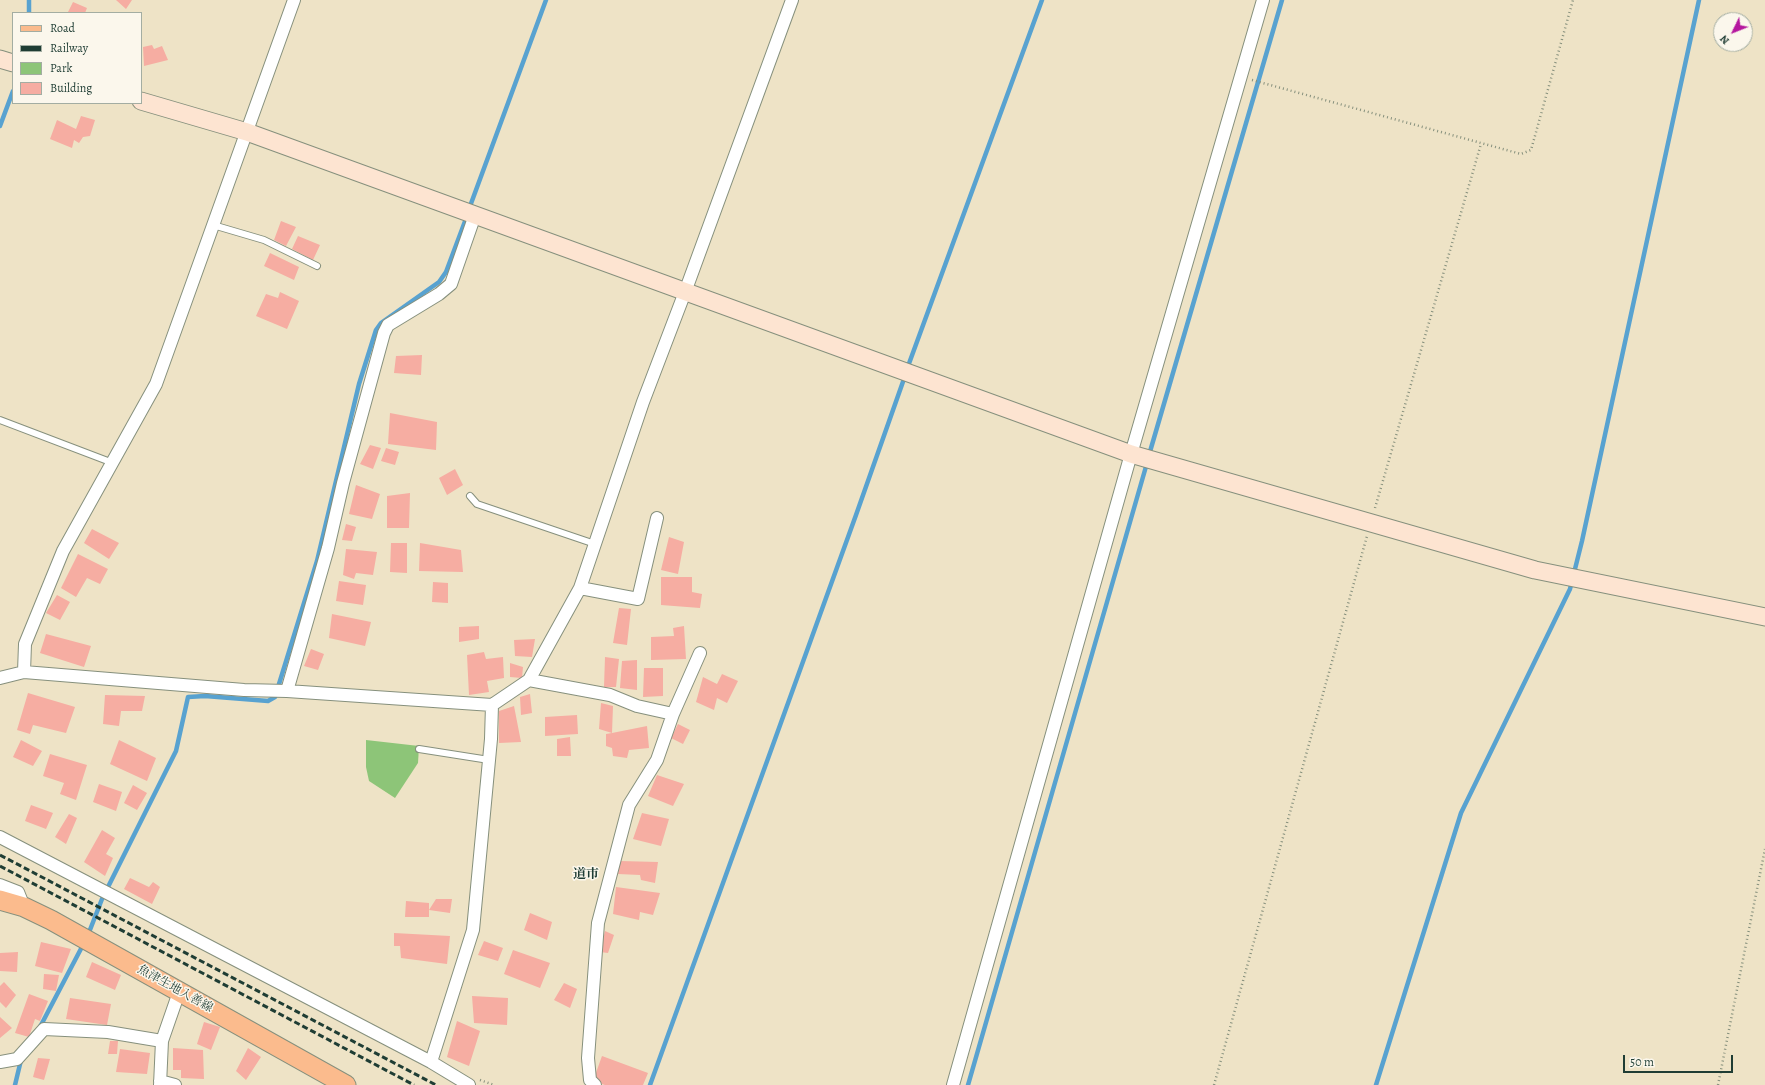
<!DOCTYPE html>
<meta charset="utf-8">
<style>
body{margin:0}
#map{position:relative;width:1765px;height:1085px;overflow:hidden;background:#eee3c6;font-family:Alegreya,serif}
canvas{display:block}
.legend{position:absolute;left:12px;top:12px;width:130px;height:92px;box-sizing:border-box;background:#fbf7ec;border:1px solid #a3ada2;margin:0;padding:5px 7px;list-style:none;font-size:12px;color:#1f3d34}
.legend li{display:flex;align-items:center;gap:8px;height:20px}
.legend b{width:20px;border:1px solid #a3ada2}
.north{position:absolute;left:1713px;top:12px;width:40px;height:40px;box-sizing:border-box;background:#fbf7ec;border:1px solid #a3ada2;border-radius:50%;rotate:227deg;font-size:11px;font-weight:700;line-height:16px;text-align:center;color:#1f3d34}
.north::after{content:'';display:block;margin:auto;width:14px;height:18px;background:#b5179e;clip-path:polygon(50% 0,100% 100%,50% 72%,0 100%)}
.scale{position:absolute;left:1623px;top:1055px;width:110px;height:18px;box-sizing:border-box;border:2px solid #1f3d34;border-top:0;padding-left:5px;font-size:12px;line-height:14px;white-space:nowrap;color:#1f3d34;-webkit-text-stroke:3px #fbf7ec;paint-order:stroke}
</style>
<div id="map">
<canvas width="1765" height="1085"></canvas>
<ul class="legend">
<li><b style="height:5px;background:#fbbb8d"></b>Road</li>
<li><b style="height:5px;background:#1f3d34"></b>Railway</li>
<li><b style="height:11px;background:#8dc578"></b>Park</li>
<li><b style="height:11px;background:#f6ada2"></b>Building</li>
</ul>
<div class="north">N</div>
<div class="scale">50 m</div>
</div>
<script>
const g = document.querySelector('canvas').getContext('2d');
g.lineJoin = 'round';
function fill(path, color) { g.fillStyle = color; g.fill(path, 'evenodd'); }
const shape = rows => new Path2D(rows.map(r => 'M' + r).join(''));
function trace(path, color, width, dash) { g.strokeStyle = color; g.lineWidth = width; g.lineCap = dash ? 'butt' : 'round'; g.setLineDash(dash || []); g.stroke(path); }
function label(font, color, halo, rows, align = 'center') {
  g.font = font + ' Alegreya,"Noto Serif JP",serif'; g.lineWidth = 3; g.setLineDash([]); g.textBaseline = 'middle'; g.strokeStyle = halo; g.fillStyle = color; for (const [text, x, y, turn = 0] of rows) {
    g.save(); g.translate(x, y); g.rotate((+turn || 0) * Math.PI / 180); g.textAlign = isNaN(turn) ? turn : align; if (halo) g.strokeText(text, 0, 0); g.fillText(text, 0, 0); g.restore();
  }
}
fill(shape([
 [366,740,419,746,418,763,395,798,369,781,366,767]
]), '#8dc578');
trace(shape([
 [29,0,29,13],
 [0,126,13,91],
 [469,209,546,0],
 [907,369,1042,0],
 [1149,455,1282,0],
 [88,935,102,899,176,751,188,697,205,696,268,701,275,697,317,561,359,384,376,330,381,323,439,282,446,272,467,216],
 [40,1027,84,943],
 [15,1085,21,1060],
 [650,1085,856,515,905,376],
 [968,1085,1147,463],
 [1376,1085,1461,813,1570,589,1582,541,1699,0]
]), '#58a2d0', 4.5);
fill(shape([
 [116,0,132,0,126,9],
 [73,2,87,8,85,13,68,12],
 [152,45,154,49,162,46,168,60,144,66,143,47],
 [81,116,95,120,90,136,83,137,79,143,74,140,72,148,50,139,57,120,76,129],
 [281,221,296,227,286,246,274,240],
 [298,236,320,245,313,260,292,249],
 [270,253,299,267,294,280,264,266],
 [280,292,299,301,287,329,256,316,266,294,278,298],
 [422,355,421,375,394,373,396,356],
 [390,413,437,422,436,450,388,444],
 [370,445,381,448,373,469,360,464],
 [386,448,399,452,395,465,381,461],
 [455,469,463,485,447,495,439,478],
 [356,485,380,494,372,519,349,514],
 [410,493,409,528,387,528,387,496],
 [346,524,356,527,352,541,342,540],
 [92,529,119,543,109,559,84,543],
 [669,537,684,542,678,574,661,570],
 [391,543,407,543,407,573,390,572],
 [420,543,461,550,463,572,419,571],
 [346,549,377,552,373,575,356,573,354,579,343,575],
 [78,554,108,569,100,584,87,578,76,597,61,588],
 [661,577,692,577,692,592,702,594,700,608,661,605],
 [339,581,366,585,363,605,336,601],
 [433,582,448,583,448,603,432,602],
 [57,595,70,602,60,620,46,613],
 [619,608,631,609,627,645,613,643],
 [332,614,371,622,365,646,329,638],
 [479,626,479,639,459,642,459,627],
 [684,626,686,659,651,660,651,637,674,636,673,628],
 [46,634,91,646,84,667,40,653],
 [535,639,532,657,515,656,514,640],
 [311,649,324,654,318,670,304,666],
 [484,652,486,659,503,657,504,678,487,681,489,692,469,695,467,655],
 [605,657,619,659,616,687,604,687],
 [637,660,637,690,620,688,622,661],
 [510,663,523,667,522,678,510,677],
 [644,668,663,668,663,696,643,697],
 [722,674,738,681,727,703,717,698,714,710,696,702,703,677,717,684],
 [28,693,75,707,66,733,33,725,30,734,17,730],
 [530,694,532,713,521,715,520,697],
 [105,695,145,696,142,711,121,711,119,726,103,724],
 [601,703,613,706,612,733,647,726,649,748,629,750,627,758,613,756,612,748,606,746,606,734,612,733,599,729],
 [514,706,521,742,499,743,499,711],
 [577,715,578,734,545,736,545,717],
 [678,724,690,730,683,744,671,738],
 [570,737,571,756,557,756,557,739],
 [21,740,42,751,33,766,13,757],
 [119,740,156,758,147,781,110,764],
 [50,754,87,765,76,800,60,794,64,783,43,776],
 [657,775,684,784,673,806,648,796],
 [99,784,122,792,116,811,93,802],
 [133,785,147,793,137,810,124,803],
 [31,805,53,813,46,829,25,821],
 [642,813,669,819,661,846,633,839],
 [69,814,77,818,66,844,55,837],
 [102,830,115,838,106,854,113,858,105,876,84,862],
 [620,861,658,862,655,883,641,880,640,875,618,874],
 [130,878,149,887,153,882,160,887,152,904,124,889],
 [616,887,660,893,653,915,640,912,639,920,613,914],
 [436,899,452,899,450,913,429,910],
 [406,901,429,903,429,917,405,917],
 [530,913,552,922,547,940,524,930],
 [605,931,614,935,608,953,600,952],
 [394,933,450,936,447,964,401,958,400,946,394,946],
 [484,941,503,948,498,961,478,955],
 [41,942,71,949,62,973,35,966],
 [513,950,550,963,540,988,504,974],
 [18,952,17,972,0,971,0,953],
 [92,962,121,975,115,990,86,977],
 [44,974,59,975,56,991,43,989],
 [4,982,16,995,6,1008,0,1002,0,986],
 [564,983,577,989,570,1008,554,1000],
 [29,994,48,1001,40,1021,35,1019,29,1037,15,1033],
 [472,996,508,998,507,1025,474,1023],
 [70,998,111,1004,107,1025,66,1019],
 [0,1017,12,1028,0,1038],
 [457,1021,480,1031,469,1066,447,1057],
 [204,1022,220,1027,211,1050,197,1044],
 [110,1041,118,1041,117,1054,108,1054],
 [173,1048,203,1050,204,1079,181,1078,181,1070,173,1070],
 [248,1048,261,1057,246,1080,236,1071],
 [120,1049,150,1053,147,1074,116,1072],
 [602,1056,648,1073,643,1085,605,1085,593,1081],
 [38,1058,50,1059,44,1080,33,1077]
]), '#f6ada2');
const lane = shape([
 [213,225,264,240,317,266],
 [0,420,113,463],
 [470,496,477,504,595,544],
 [419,749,489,760]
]);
const street = shape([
 [580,588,638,599,657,518],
 [24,672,25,644,63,551,156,384,294,0],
 [0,678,24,672,244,690,287,691,492,705,529,680,580,588,643,402,685,292,792,0],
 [529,680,610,695,637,706,673,714,657,760,629,805,598,923,588,1058,590,1080,595,1085],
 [287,691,328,548,343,483,384,333,388,325,439,294,451,284,475,215],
 [673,714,700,653],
 [0,837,431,1062,469,1085],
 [0,885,18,892,24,907],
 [0,1062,17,1059,44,1029,108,1032,162,1041,179,992],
 [431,1062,473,930,491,739,492,705],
 [160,1081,175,1085],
 [160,1085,162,1041],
 [953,1085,1131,454,1263,0]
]);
const secondary = shape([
 [0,59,13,63],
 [141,101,247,132,1131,454,1535,570,1765,617]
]);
const primary = shape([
 [0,900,24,907,51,920,346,1085]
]);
trace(lane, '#86907d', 8);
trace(street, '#86907d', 14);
trace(secondary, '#86907d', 19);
trace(primary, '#86907d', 21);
trace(shape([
 [1252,80,1521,154,1531,150,1573,0],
 [1375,508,1481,144],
 [480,1080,494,1085],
 [1214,1085,1367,536],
 [1718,1085,1765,849]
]), '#86907d', 2.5, [1, 3]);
trace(lane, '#fff', 6);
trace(street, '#fff', 12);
trace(secondary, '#fde4d1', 17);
trace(primary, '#fbbb8d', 19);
trace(shape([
 [0,855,436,1085],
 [0,866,414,1085]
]), '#1f3d34', 3, [6, 3]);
label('12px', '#1f3d34', '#fbf7ec', [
 ["魚津生地入善線",175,989,29]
]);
label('bold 13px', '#1f3d34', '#fbf7ec', [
 ["道市",586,875]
]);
</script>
